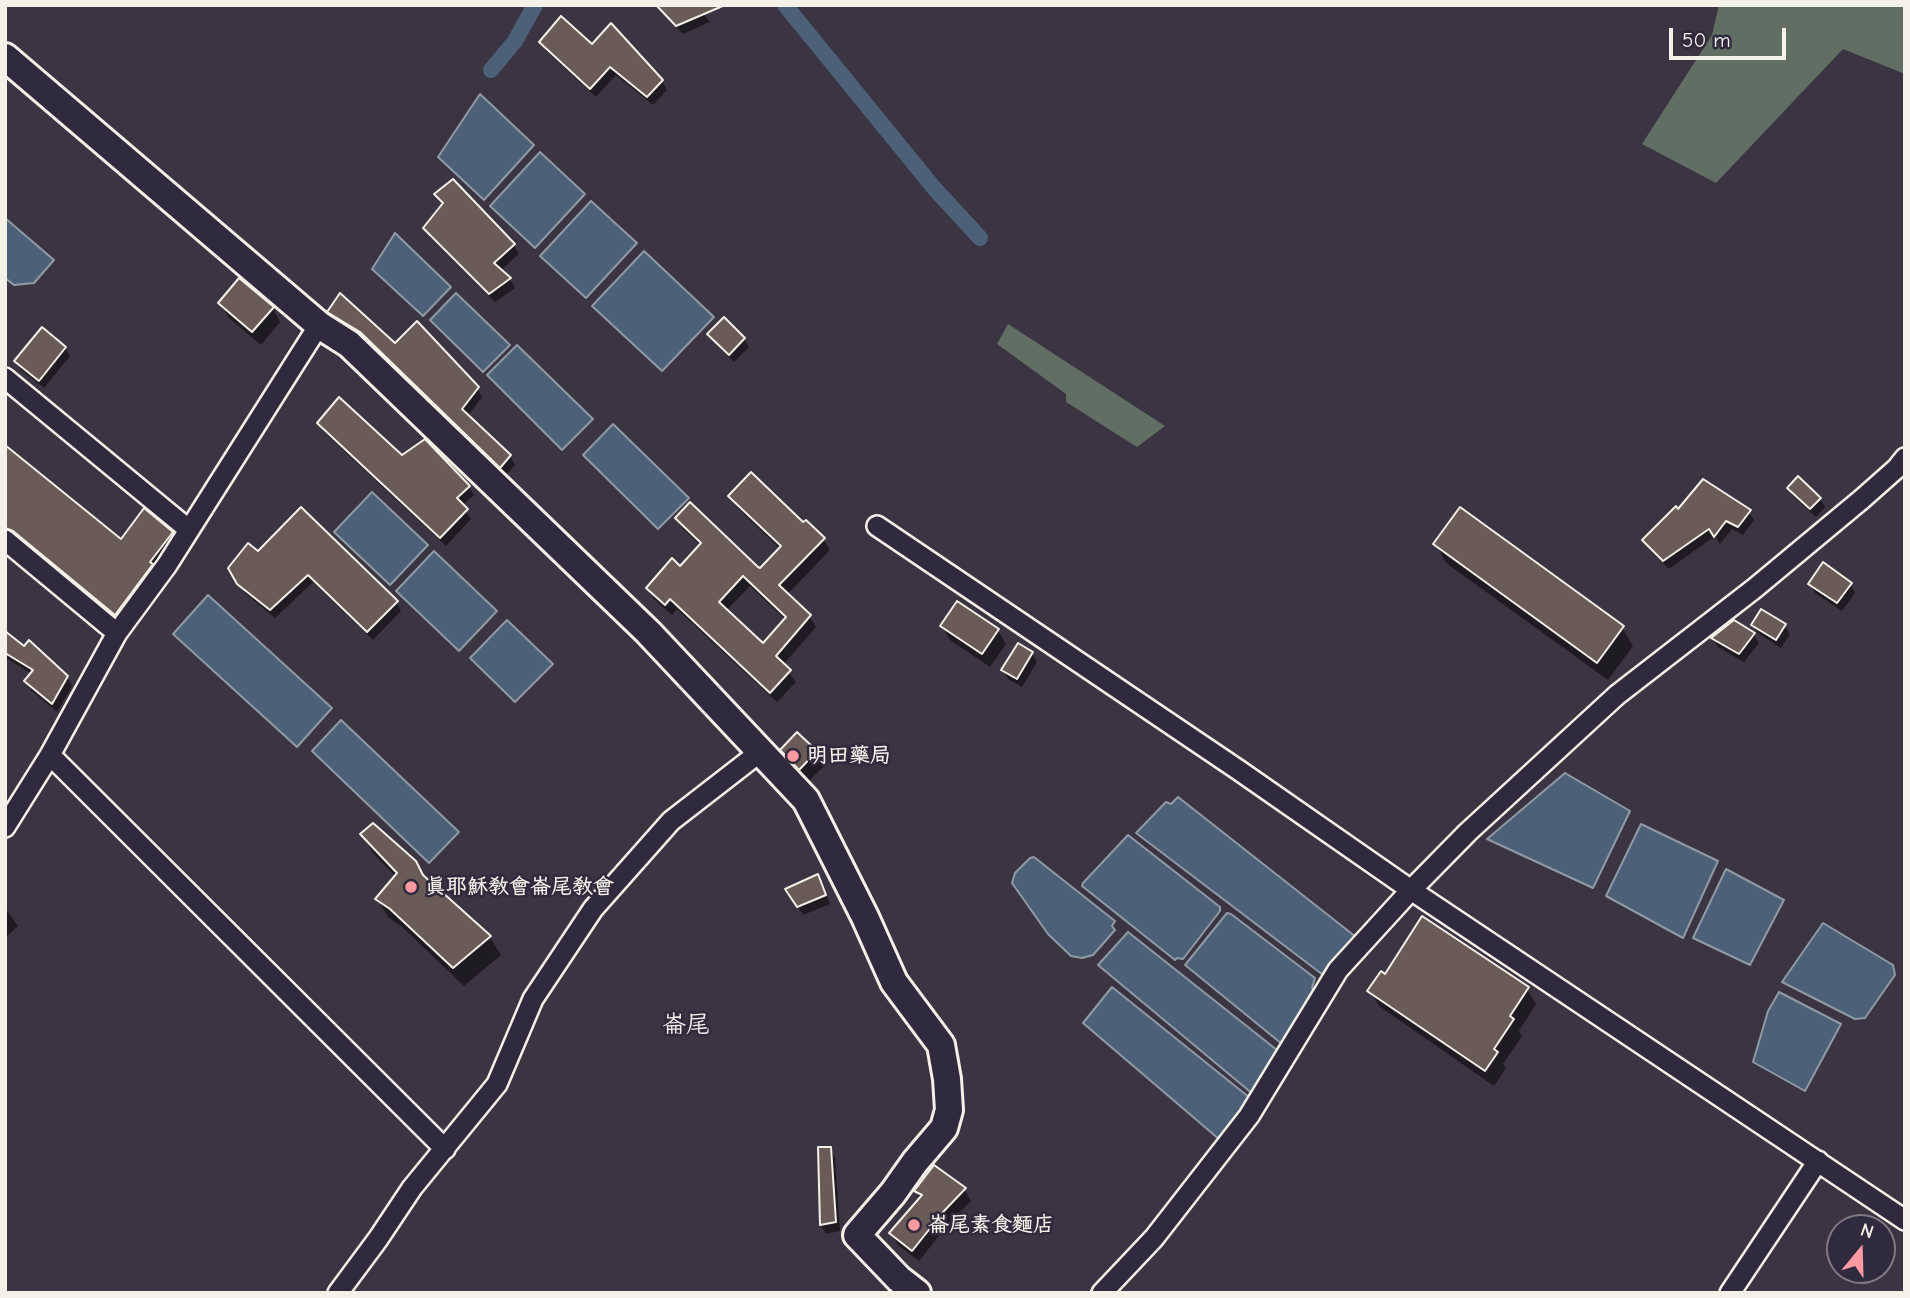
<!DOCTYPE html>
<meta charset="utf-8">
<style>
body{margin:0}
#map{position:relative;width:1910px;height:1298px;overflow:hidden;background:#3b3442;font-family:"Comic Neue",sans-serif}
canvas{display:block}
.frame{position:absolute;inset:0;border:7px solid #f4f1e8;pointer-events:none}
.north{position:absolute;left:1826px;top:1214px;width:70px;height:70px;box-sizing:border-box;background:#2f2a3d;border:2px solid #7e7a81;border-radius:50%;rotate:19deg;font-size:19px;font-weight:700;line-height:28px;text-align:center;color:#f4f1e8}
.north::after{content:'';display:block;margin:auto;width:24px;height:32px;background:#ff9aa2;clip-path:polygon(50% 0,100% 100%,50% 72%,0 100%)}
.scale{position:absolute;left:1669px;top:28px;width:117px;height:32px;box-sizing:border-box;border:4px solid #f4f1e8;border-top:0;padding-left:9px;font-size:21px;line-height:24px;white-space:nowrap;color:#f4f1e8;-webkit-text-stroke:5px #2f2a3d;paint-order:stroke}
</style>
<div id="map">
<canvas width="1910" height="1298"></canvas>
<div class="frame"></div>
<div class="north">N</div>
<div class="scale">50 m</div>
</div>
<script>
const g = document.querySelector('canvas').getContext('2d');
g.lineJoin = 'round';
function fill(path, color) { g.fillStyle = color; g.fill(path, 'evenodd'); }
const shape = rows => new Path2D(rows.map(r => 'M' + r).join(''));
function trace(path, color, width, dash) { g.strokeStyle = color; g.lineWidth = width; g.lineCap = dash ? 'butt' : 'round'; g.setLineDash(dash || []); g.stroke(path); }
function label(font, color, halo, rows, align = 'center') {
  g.font = font + ' "Comic Neue","LXGW WenKai TC",sans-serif'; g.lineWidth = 5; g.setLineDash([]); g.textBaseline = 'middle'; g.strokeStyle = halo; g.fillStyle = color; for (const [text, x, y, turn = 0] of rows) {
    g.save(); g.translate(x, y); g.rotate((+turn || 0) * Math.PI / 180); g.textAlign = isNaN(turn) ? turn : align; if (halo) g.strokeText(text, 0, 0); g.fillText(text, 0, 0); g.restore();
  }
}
fill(shape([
 [1719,5,1905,5,1905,74,1843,49,1716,183,1642,144,1712,35],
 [1008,324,1165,426,1137,447,1066,402,1066,394,997,344]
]), '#606e64');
const water = shape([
 [480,94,534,145,484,200,438,157,480,94],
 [540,152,585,194,535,248,490,206,540,152],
 [591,201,637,243,586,298,540,256,591,201],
 [5,218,54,260,34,283,14,285,5,278,5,218],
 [395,233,451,287,423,316,372,269,395,233],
 [644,251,714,317,662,371,592,306,644,251],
 [456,293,510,345,483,372,430,320,456,293],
 [517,345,593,419,562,450,487,375,517,345],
 [613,424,689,498,658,529,583,455,613,424],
 [372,492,428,545,390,585,334,532,372,492],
 [434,551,497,611,459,651,396,591,434,551],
 [208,595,332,708,297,747,173,634,208,595],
 [507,620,553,664,515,702,470,658,507,620],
 [341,720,459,832,429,863,312,751,341,720],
 [1565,773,1630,811,1593,888,1487,839,1565,773],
 [1178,797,1356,937,1331,981,1136,833,1166,802,1171,804,1178,797],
 [1641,824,1718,861,1683,938,1606,896,1641,824],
 [1128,835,1220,907,1220,911,1183,959,1177,958,1175,960,1082,886,1083,883,1128,835],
 [1034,857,1115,921,1112,926,1115,930,1093,955,1082,958,1071,956,1048,934,1012,883,1015,873,1030,858,1034,857],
 [1726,869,1784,900,1750,965,1693,938,1726,869],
 [1227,913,1231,914,1315,978,1312,988,1316,992,1282,1044,1185,965,1227,913],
 [1823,923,1893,965,1895,975,1865,1018,1855,1019,1782,982,1823,923],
 [1128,932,1282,1054,1254,1095,1098,965,1128,932],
 [1112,987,1255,1102,1220,1140,1083,1023,1112,987],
 [1779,992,1841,1024,1805,1091,1753,1062,1768,1011,1779,992]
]);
fill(water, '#4c6077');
trace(water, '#8f9aa4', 2);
fill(shape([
 [655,5,696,5,710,22,683,34],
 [611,26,662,81,667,90,653,105,616,75,596,97,546,51,541,42,592,47],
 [436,194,514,245,519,254,500,271,510,279,515,288,495,302,430,237,425,228,444,205],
 [220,303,273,308,280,322,261,345,228,317],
 [330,312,477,388,482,397,467,417,510,456,515,465,506,475,367,341,335,320],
 [709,334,744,339,749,347,734,362,715,343],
 [65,348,70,356,44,388,21,370,16,361],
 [319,423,469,487,474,495,462,506,471,519,446,546,324,432],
 [5,447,121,541,171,533,182,551,126,632,5,536],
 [1789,489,1820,499,1825,507,1816,517,1794,497],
 [730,497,803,525,823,539,830,550,787,595,810,617,816,627,783,665,796,682,777,702,677,609,672,615,654,599,648,588,680,568,701,546,683,529,677,519,761,570,780,549,737,507],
 [750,586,786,620,763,646,726,611],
 [1678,512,1749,512,1754,520,1743,535,1732,529,1720,544,1715,536,1669,569,1649,549,1644,540],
 [1436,544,1622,627,1633,646,1608,680,1446,563],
 [258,553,396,602,401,611,373,640,313,582,275,618,245,593,231,568],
 [1810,584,1850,584,1855,593,1842,611,1815,593],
 [1753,625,1785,626,1790,634,1781,648,1758,633],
 [942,626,998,630,1006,644,990,667,950,640],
 [5,633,67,677,72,686,57,712,31,690,26,681,32,674,8,659,5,662],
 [1754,635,1759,643,1744,662,1718,647,1713,638],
 [1032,653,1037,662,1022,687,1008,679,1003,670],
 [782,750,816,752,824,766,808,782,790,764],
 [362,834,422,876,490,937,501,955,464,986,402,927,388,917,377,899,396,877,373,853],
 [818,877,830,904,803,915,788,890],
 [5,908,18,926,5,938],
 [1386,977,1527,989,1536,1004,1519,1031,1522,1036,1503,1064,1506,1068,1494,1086,1379,1006,1370,991],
 [819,1148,830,1149,835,1158,840,1231,826,1234,821,1225],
 [934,1167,965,1190,971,1201,950,1222,919,1261,898,1245,892,1234,920,1200,916,1191]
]), '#0007');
trace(shape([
 [785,5,934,188,980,238],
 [491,70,515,41,535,5]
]), '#4c6077', 16);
const building = shape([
 [656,5,725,5,676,26,656,5],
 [561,16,592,44,611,23,663,80,647,97,610,67,590,89,539,42,561,16],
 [453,179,515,244,494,263,511,278,489,294,423,228,443,203,434,194,453,179],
 [239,278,274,307,252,332,218,303,239,278],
 [340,293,395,343,417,321,479,387,462,409,511,455,500,468,360,332,327,312,340,293],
 [724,317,745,338,729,355,707,334,724,317],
 [42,327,66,347,39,381,14,361,42,327],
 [339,397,402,455,425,439,470,486,457,498,468,509,440,538,317,423,339,397],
 [5,445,121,539,144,508,173,532,150,562,153,564,115,615,13,531,5,528,5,445],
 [751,472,803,522,806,520,825,538,779,585,811,615,776,656,791,670,770,693,670,599,665,605,646,588,672,558,680,566,701,543,675,518,690,502,758,567,760,568,781,546,728,496,751,472],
 [743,576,786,617,763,643,719,602,743,576],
 [1798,476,1821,498,1810,509,1787,488,1798,476],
 [1703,479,1751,510,1738,527,1726,521,1714,537,1709,529,1663,561,1642,540,1676,506,1678,509,1703,479],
 [301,507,398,601,367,632,308,575,270,610,237,584,228,568,248,543,258,551,301,507],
 [1460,507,1624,626,1597,663,1433,544,1460,507],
 [1823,562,1852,583,1837,603,1808,584,1823,562],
 [957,601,999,629,982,654,940,626,957,601],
 [1761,609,1786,624,1776,640,1751,625,1761,609],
 [1734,620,1755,633,1739,654,1711,638,1734,620],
 [5,631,24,646,29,640,68,676,52,704,24,681,33,670,5,653,5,631],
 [1018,643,1033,652,1017,679,1001,670,1018,643],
 [797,732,817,751,799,770,780,750,797,732],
 [373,823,416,861,423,875,491,936,453,968,390,909,375,899,397,873,360,834,373,823],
 [818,874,826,895,797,907,785,889,818,874],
 [1422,916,1529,987,1510,1016,1514,1019,1494,1049,1498,1052,1485,1071,1367,991,1381,971,1385,974,1422,916],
 [818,1147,831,1147,836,1222,820,1225,818,1147],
 [934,1165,966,1188,944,1211,912,1251,889,1233,922,1195,914,1191,934,1165]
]);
fill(building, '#6a5a58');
trace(building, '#f4f1e8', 2);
const street = shape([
 [5,378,188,529],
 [877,526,1237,769,1411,890,1905,1220],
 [5,540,117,633],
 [50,755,445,1149],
 [5,827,50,755,117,633,167,565,319,325],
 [338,1293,378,1239,412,1188,497,1084,533,999,593,909,671,821,760,752],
 [1102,1293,1154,1238,1249,1116,1338,970,1411,890,1468,832,1617,695,1755,588,1862,499,1897,468,1905,458],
 [1730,1293,1818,1161]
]);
const secondary = shape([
 [5,57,319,325,349,344,648,632,806,800,865,917,894,982,941,1045,947,1079,949,1110,944,1128,915,1162,893,1193,857,1235,899,1279,917,1293]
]);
trace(street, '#f4f1e8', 24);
trace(secondary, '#f4f1e8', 32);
trace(street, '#2f2a3d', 19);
trace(secondary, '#2f2a3d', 26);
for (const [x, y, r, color] of [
 [793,756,7,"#ff9aa2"],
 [411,887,7,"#ff9aa2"],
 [914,1225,7,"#ff9aa2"]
]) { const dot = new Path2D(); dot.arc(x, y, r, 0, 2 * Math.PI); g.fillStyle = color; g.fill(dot); trace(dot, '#2f2a3d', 2.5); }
label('bold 21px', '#f4f1e8', '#2f2a3d', [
 ["明田藥局",807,756],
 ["真耶穌教會崙尾教會",425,887],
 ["崙尾素食麵店",928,1225]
], 'left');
label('24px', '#f4f1e8', '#2f2a3d', [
 ["崙尾",686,1025]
]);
</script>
